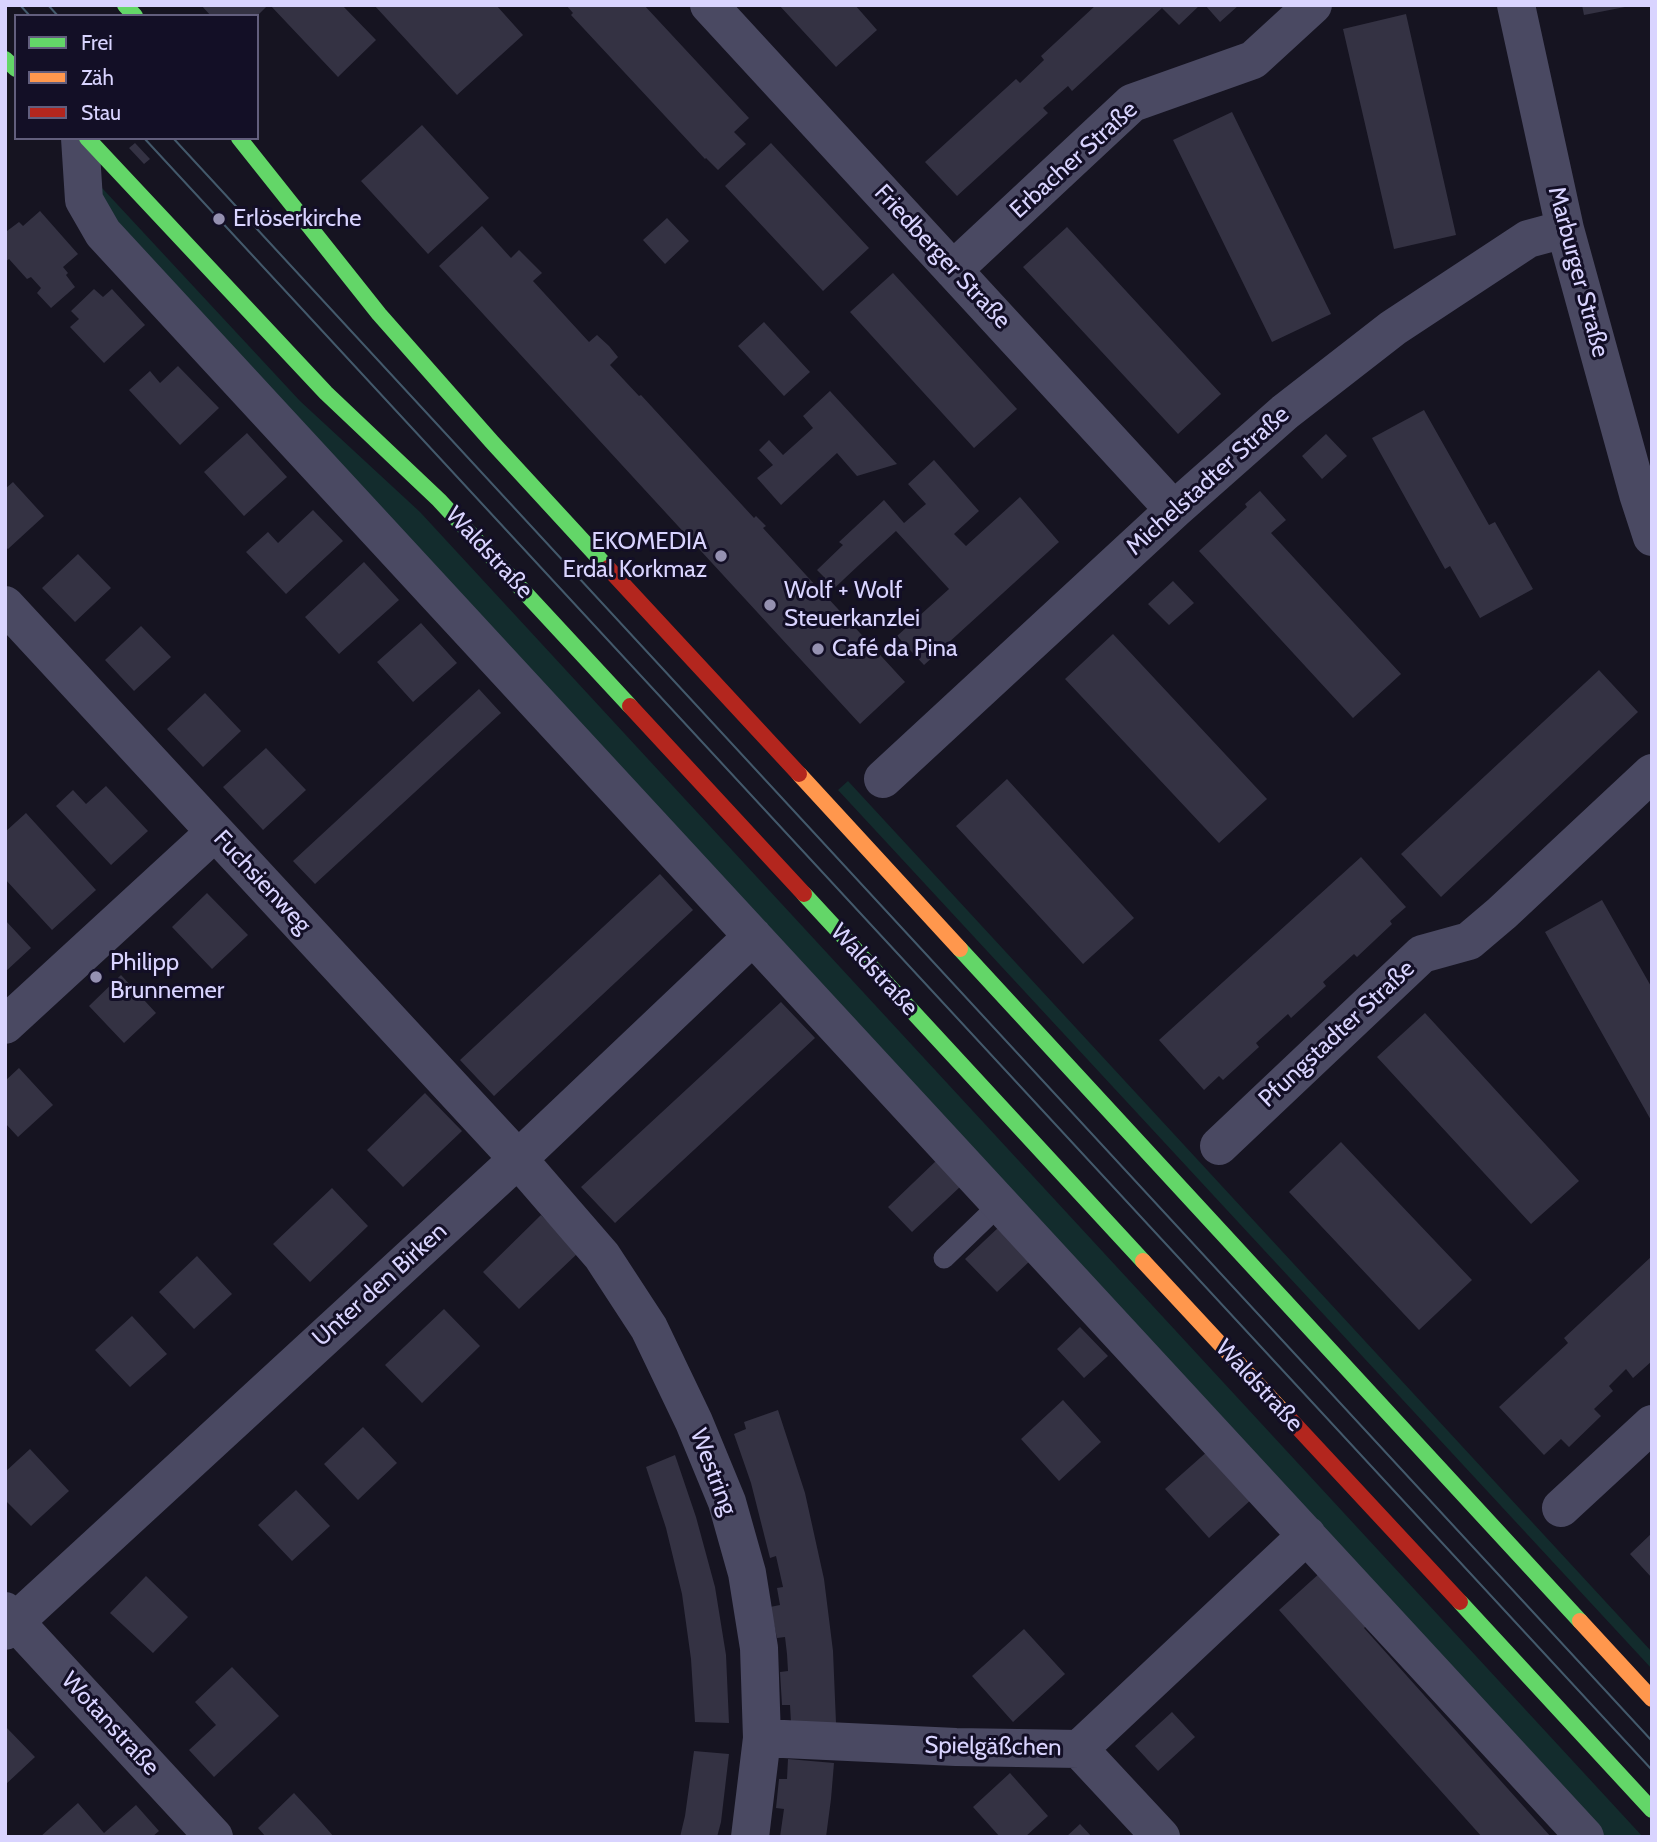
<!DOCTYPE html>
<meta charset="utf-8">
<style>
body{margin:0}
#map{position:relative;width:1657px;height:1842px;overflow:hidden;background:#161421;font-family:Cabin,sans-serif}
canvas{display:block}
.frame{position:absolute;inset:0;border:7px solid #d9d4ff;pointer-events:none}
.legend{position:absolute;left:14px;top:14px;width:245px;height:126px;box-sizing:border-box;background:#130f26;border:2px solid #625e7d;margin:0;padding:9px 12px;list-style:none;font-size:21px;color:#d9d4ff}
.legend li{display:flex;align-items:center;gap:14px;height:35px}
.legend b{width:35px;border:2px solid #625e7d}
</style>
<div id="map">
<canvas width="1657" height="1842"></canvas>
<div class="frame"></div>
<ul class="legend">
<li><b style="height:9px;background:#63d668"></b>Frei</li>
<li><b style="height:9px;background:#ff974d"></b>Zäh</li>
<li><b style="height:9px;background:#b3261e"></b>Stau</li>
</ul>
</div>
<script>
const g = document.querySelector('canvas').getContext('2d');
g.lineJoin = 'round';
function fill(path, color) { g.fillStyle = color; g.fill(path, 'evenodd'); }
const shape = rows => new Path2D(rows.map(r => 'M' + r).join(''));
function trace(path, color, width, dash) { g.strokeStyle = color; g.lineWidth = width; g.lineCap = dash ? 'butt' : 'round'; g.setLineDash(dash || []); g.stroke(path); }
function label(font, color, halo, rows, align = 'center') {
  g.font = font + ' Cabin,sans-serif'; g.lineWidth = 6; g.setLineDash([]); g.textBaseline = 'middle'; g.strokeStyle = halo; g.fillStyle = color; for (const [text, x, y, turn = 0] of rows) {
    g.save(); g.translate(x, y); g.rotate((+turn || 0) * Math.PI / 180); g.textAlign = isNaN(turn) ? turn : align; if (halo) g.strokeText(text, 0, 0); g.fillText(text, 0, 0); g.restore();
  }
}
fill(shape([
 [90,175,300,401,420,512,1643,1837,1603,1837,124,235],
 [848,781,1652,1652,1652,1669,838,790]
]), '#132c2d');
fill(shape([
 [201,5,268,5,257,16,211,16],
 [270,5,342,5,376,40,338,77],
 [374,5,496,5,523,35,457,95],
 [566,5,644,5,749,118,734,132,746,144,718,170,706,158,705,159,571,15,573,13],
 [779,5,855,5,877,30,836,67],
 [1096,5,1200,5,1179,25,1162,8,1072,91,1068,86,1043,108,1048,113,957,196,925,162,1016,79,1020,83,1044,60,1041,56],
 [1205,5,1239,5,1220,22],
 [1582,5,1624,5,1625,7,1584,15],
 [1406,14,1456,235,1394,249,1343,29],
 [1232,112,1331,314,1272,342,1173,140],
 [422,125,489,198,428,254,361,181],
 [135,143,150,159,144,164,129,148],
 [771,143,869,248,823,291,725,186],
 [40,211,78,254,63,267,68,273,66,275,75,287,51,308,37,293,41,288,31,277,27,279,9,259,5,262,5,229,7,231,19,222,23,226],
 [667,218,689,241,665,264,643,240],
 [482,226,511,258,519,250,542,273,533,281,589,342,597,335,609,346,618,357,610,365,639,396,641,395,754,518,756,516,766,526,763,528,816,586,825,578,817,570,843,545,839,542,884,500,904,523,926,504,908,484,934,460,979,511,954,534,966,546,1020,497,1059,542,924,665,897,636,949,589,896,531,860,564,826,596,905,682,860,724,439,266],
 [1067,227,1221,394,1178,434,1023,267],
 [893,273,1017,409,974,448,850,312],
 [94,289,103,297,112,289,145,325,104,363,70,327,79,319,71,311],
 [764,322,810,372,784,396,738,346],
 [178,366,219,408,180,445,129,390,150,371,160,383],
 [830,391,897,464,857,476,837,453,781,505,757,478,773,465,759,450,769,440,783,455,813,428,803,416],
 [1424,410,1489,525,1495,522,1533,589,1480,618,1450,566,1445,569,1372,438],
 [247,433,287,477,244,516,204,472],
 [1326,434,1347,456,1322,479,1302,456],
 [13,482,44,516,8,549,5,547,5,489],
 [1260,491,1286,520,1271,533,1401,674,1353,718,1199,551,1247,507,1245,504],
 [313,510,343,541,286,594,246,552,268,532,278,543],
 [78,554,111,588,75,622,42,588],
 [364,562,399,600,339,654,305,617],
 [1173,581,1194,603,1169,625,1148,604],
 [421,623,457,663,413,702,377,662],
 [141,626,171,657,134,691,105,660],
 [1113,634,1267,799,1219,843,1065,679],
 [1599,670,1638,712,1441,897,1401,854],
 [479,689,501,713,315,884,293,861],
 [205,693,241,731,203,767,167,729],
 [266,748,306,790,263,830,223,787],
 [1007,779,1134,918,1083,964,956,826],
 [106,786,148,831,111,865,56,806,73,790,86,804],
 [26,813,96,890,52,930,5,879,5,832],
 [1361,857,1406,907,1390,921,1392,924,1357,957,1354,954,1323,982,1326,986,1291,1018,1288,1014,1256,1043,1259,1047,1223,1080,1219,1076,1204,1090,1159,1040],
 [660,874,693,910,494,1096,460,1060],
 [207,893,248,935,212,969,172,927],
 [1602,900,1652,988,1652,1122,1545,932],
 [5,920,31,948,5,972],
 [121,975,156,1013,124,1043,89,1006],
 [781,1002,815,1038,615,1223,581,1187],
 [1425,1013,1579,1181,1531,1224,1377,1057],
 [19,1068,53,1105,18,1137,5,1123,5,1081],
 [425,1093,462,1131,403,1187,367,1150],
 [1341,1142,1472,1280,1419,1330,1289,1192],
 [937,1160,961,1186,912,1232,888,1207],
 [332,1188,368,1226,310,1282,273,1244],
 [541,1215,578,1253,519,1309,483,1272],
 [1000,1226,1032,1259,997,1292,965,1259],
 [197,1256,232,1294,194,1329,159,1292],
 [1652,1256,1652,1361,1633,1378,1626,1369,1609,1386,1613,1391,1594,1409,1601,1416,1569,1447,1561,1439,1544,1455,1499,1407,1568,1343,1564,1338],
 [444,1309,480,1346,422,1403,385,1365],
 [132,1316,167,1354,130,1387,95,1350],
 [1080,1327,1108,1356,1084,1378,1057,1349],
 [1063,1400,1101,1442,1059,1481,1021,1439],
 [778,1410,805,1493,824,1579,833,1651,836,1723,791,1723,790,1705,782,1705,780,1672,788,1671,787,1654,785,1637,777,1638,770,1607,780,1605,777,1588,783,1587,776,1556,770,1558,751,1483,734,1434,746,1429,744,1422],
 [363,1427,397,1463,358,1500,324,1464],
 [30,1449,69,1491,31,1526,5,1500,5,1472],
 [1209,1450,1253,1498,1209,1538,1165,1489],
 [675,1455,696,1517,715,1587,726,1655,729,1723,695,1722,691,1659,682,1594,666,1528,646,1467],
 [296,1490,330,1526,292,1561,258,1525],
 [1652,1533,1652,1578,1630,1554],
 [1321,1572,1368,1624,1364,1628,1551,1837,1482,1837,1279,1610],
 [146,1576,188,1617,153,1653,110,1613],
 [1024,1629,1065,1674,1013,1722,972,1676],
 [232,1667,279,1716,214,1777,189,1750,216,1725,195,1702],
 [1172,1712,1195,1737,1158,1771,1135,1746],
 [5,1726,35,1757,5,1785],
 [694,1751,729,1754,721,1822,717,1837,680,1837,685,1816],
 [788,1759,834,1763,831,1799,826,1837,780,1837,784,1809,776,1808,779,1779,787,1779],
 [1010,1773,1048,1816,1025,1837,1000,1837,973,1807],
 [294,1793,321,1822,334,1837,266,1837,258,1828],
 [78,1803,104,1833,136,1805,159,1831,152,1837,40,1837],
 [1080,1824,1092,1837,1066,1837]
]), '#343243');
trace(shape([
 [944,1258,1001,1203]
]), '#4a4962', 21);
trace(shape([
 [709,5,1174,510],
 [1516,5,1565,229,1638,494,1652,537],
 [80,138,84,200,103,233,1585,1837],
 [953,270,1132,103,1253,60,1313,5],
 [5,605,518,1159,602,1256,649,1328,694,1422,727,1502,747,1573,759,1648,762,1738,750,1837],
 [883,779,1174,510,1285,412,1393,328,1528,239,1565,229],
 [5,1025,215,832],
 [1219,1146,1422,954,1469,941,1502,913,1652,773],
 [1561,1508,1652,1424],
 [5,1611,214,1837],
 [5,1631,518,1159,753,936],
 [762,1738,956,1747,1079,1749,1307,1535],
 [1079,1749,1161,1837]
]), '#4a4962', 38);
trace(shape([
 [125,5,135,16],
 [5,59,16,69],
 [87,138,326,393,439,500,630,706],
 [239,138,379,314,492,442,608,568],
 [804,894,1143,1261],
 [960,949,1580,1621],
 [1460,1602,1652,1810]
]), '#63d668', 16);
trace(shape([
 [799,774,960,949],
 [1143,1261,1288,1417],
 [1580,1621,1652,1699]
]), '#ff974d', 16);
trace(shape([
 [608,568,799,774],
 [630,706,804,894],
 [1288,1417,1460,1602]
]), '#b3261e', 16);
trace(shape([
 [20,5,30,16],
 [48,5,58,16],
 [144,138,1652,1770],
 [173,138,1652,1741]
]), '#43596b', 2);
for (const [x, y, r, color] of [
 [219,219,7,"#9591b1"],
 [721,556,7,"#9591b1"],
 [770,605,7,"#9591b1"],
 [818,649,7,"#9591b1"],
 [96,977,7,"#9591b1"]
]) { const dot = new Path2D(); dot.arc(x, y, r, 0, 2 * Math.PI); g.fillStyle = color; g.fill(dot); trace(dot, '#130f26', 2.5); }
label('24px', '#d9d4ff', '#130f26', [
 ["Erbacher Straße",1074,160,-42],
 ["Friedberger Straße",942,257,47],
 ["Marburger Straße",1578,272,75],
 ["Michelstadter Straße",1208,481,-42],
 ["Waldstraße",489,553,47],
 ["Fuchsienweg",262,882,47],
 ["Waldstraße",874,970,47],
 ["Pfungstadter Straße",1337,1034,-43],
 ["Unter den Birken",380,1285,-42],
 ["Waldstraße",1259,1386,47],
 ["Westring",713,1472,69],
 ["Wotanstraße",110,1724,47],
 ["Spielgäßchen",993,1747,1]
]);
label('24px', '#d9d4ff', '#130f26', [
 ["Erlöserkirche",233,219],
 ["EKOMEDIA",707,542,"right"],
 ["Erdal Korkmaz",707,570,"right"],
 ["Wolf + Wolf",784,591],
 ["Steuerkanzlei",784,619],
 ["Café da Pina",832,649],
 ["Philipp",110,963],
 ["Brunnemer",110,991]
], 'left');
</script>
